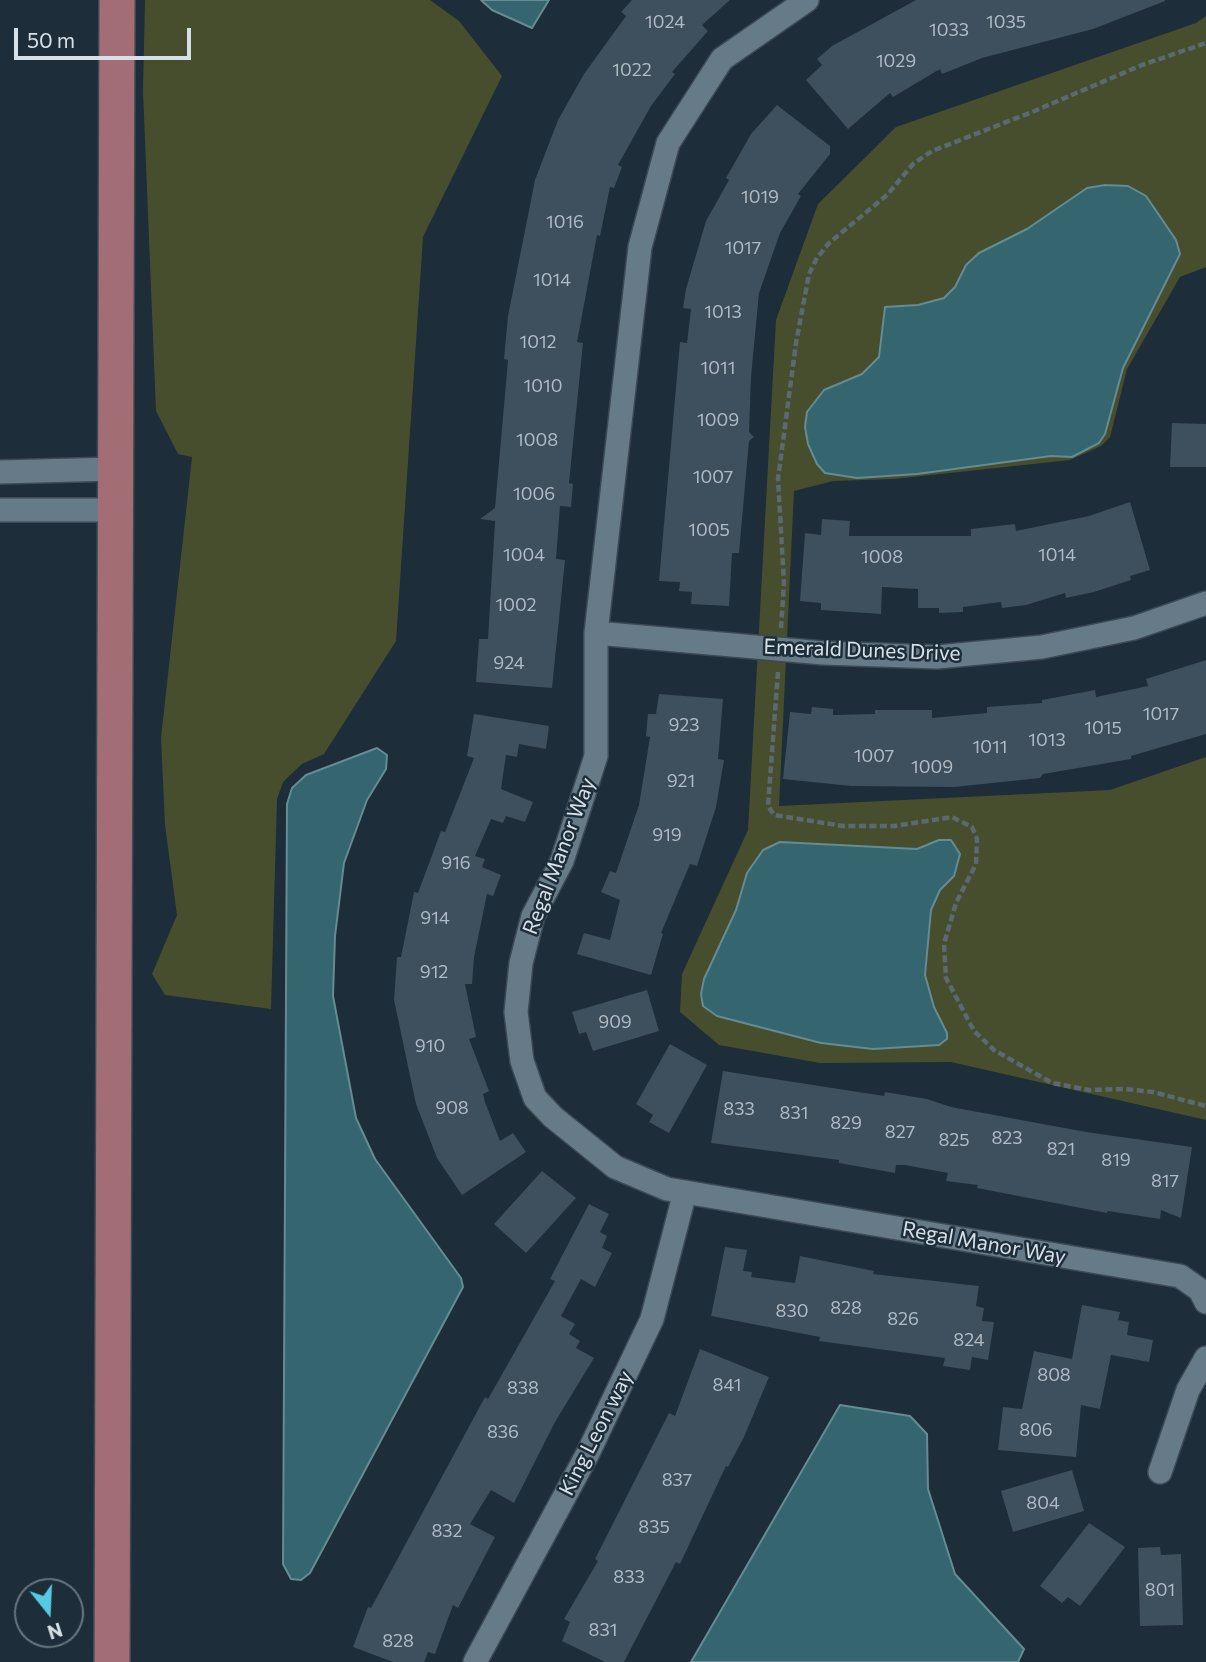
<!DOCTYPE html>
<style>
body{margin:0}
#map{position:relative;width:1206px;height:1662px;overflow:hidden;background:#1d2d39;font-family:Commissioner,sans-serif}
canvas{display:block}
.north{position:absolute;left:14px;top:1578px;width:70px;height:70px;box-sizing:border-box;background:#1d2d39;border:2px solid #67757f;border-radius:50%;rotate:162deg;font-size:19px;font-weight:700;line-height:28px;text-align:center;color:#d6e0e8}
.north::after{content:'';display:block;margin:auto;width:24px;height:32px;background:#57c9e2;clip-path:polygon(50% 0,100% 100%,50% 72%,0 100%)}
.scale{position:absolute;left:14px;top:28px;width:177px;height:32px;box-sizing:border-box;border:4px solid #d6e0e8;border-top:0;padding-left:9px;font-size:21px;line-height:24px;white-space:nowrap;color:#d6e0e8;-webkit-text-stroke:5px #1d2d39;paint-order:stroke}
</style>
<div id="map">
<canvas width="1206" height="1662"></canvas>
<div class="north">N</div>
<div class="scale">50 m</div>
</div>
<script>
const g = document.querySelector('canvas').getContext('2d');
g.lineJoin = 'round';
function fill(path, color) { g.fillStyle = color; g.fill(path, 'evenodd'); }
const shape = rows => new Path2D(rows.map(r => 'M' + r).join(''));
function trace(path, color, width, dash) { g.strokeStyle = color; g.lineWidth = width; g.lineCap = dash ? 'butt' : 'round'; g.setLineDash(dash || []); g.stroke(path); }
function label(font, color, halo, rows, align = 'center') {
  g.font = font + ' Commissioner,sans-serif'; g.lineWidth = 5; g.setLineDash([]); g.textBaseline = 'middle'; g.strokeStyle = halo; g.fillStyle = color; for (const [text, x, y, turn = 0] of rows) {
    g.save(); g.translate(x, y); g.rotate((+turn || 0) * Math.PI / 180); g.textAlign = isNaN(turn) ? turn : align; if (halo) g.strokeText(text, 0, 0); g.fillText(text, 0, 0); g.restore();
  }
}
fill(shape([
 [145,0,430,0,459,21,502,76,423,237,396,641,324,754,302,764,283,782,277,799,271,1009,165,995,152,974,177,915,165,825,161,738,192,457,178,454,156,411,143,91],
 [1206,16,1206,267,1180,277,1127,369,1110,437,1101,446,1070,460,894,479,833,481,794,491,779,806,1110,790,1206,757,1206,1120,951,1062,820,1063,719,1045,680,1012,682,974,748,830,776,320,818,204,896,127,1196,23]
]), '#474e2e');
const water = shape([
 [481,0,549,0,532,28,492,10,481,0],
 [1105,185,1128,186,1146,196,1176,240,1180,254,1123,368,1105,434,1099,443,1072,457,1051,456,917,474,857,478,825,473,817,464,808,444,805,427,807,412,824,390,862,374,879,357,885,307,918,305,944,298,955,287,966,265,979,253,1027,229,1087,188,1105,185],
 [377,748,387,755,386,769,367,800,344,863,335,936,333,996,356,1118,375,1159,461,1278,463,1287,310,1573,301,1580,291,1579,283,1564,287,804,292,788,306,775,377,748],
 [939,840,951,840,960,854,954,876,940,890,931,910,925,975,934,1007,947,1033,947,1039,939,1045,873,1049,821,1043,717,1016,703,1006,701,994,704,979,736,910,747,873,763,850,780,842,917,849,939,840],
 [840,1405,910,1416,927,1434,928,1489,955,1574,1024,1649,1018,1662,691,1662,840,1405]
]);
fill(water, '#35666f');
trace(water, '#658b93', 2);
fill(shape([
 [632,0,730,0,702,25,708,31,672,72,675,74,651,106,618,165,622,167,614,188,610,187,600,236,597,235,577,342,583,343,569,483,573,484,571,507,560,506,556,559,565,560,552,688,476,682,479,639,488,639,495,521,480,519,495,508,508,360,504,359,508,316,535,180,558,120,584,74,626,16,621,12],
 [916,0,1165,0,1165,1,1093,29,982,58,942,74,940,69,893,97,890,93,848,129,806,80,822,65,817,59,832,46],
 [777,105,830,146,830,154,798,194,801,196,780,233,759,293,751,377,749,432,754,437,749,441,739,553,732,553,729,606,691,604,692,592,679,591,680,582,659,581,680,342,687,343,691,309,683,308,686,289,706,221,729,180,726,178,751,134],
 [1172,423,1206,424,1206,467,1170,467],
 [1130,502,1150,570,1130,576,1131,580,1094,592,1066,598,1065,593,1026,605,1002,608,1001,602,963,607,963,612,939,613,939,608,918,608,918,589,882,587,881,614,821,610,821,603,800,601,805,533,821,535,822,519,850,521,849,536,971,536,971,529,1015,524,1016,531,1089,516],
 [1206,660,1206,734,1131,756,1131,759,1043,774,1040,778,954,787,851,786,783,779,790,712,811,714,812,707,833,709,833,715,875,714,875,710,932,710,932,718,987,713,987,707,1042,703,1042,700,1095,690,1096,697,1148,686,1146,679],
 [659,694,723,699,718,759,724,760,716,807,697,866,690,864,661,933,663,934,651,975,577,954,584,933,610,940,620,900,601,892,610,871,616,873,639,805,650,737,646,736,648,714,656,714],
 [474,714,549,726,546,749,519,744,517,757,506,755,501,789,533,802,525,822,506,816,503,823,491,819,475,856,485,859,482,867,501,875,493,896,487,894,474,957,472,984,465,984,476,1037,469,1039,489,1091,483,1094,485,1102,500,1141,513,1133,526,1152,462,1195,437,1158,416,1104,394,1000,397,957,401,957,414,892,418,893,441,831,445,832,474,758,467,756],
 [647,990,659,1031,593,1051,586,1032,579,1034,572,1012],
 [670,1044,707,1065,669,1133,649,1122,653,1115,636,1104],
 [723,1071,884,1096,885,1092,927,1099,951,1107,1086,1132,1192,1147,1181,1218,1161,1210,1160,1219,1108,1211,1107,1213,977,1188,978,1185,946,1181,948,1173,905,1165,896,1165,895,1173,839,1163,839,1160,711,1143],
 [542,1171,576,1198,526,1253,494,1224],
 [589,1204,609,1214,600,1232,607,1236,602,1248,612,1253,595,1287,581,1279,561,1316,575,1324,569,1334,580,1341,576,1348,594,1358,555,1422,514,1503,491,1490,470,1524,495,1537,458,1608,453,1605,435,1654,428,1652,424,1662,393,1662,353,1647,368,1607,371,1608,485,1397,488,1399,555,1281,550,1279],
 [725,1247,747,1250,743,1271,752,1272,751,1277,795,1283,800,1256,874,1271,873,1274,979,1286,976,1306,984,1308,982,1321,994,1322,988,1360,972,1357,970,1370,943,1366,945,1358,819,1341,820,1337,711,1316],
 [1082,1305,1120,1312,1118,1320,1129,1322,1127,1335,1153,1340,1149,1362,1111,1355,1100,1409,1081,1405,1076,1457,998,1450,1003,1407,1022,1409,1034,1351,1072,1359],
 [700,1349,769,1377,744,1437,728,1467,726,1466,680,1564,676,1562,624,1662,605,1662,562,1641,570,1622,564,1619,598,1561,595,1559,669,1413,675,1416],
 [1072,1470,1084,1511,1013,1532,1001,1491],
 [1089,1523,1125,1547,1080,1606,1068,1597,1062,1603,1040,1586],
 [1160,1547,1161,1555,1181,1554,1183,1625,1140,1626,1138,1548]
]), '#3e4f5d');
const street = shape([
 [807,0,722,59,668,143,640,247,596,633,596,756,562,861,533,916,521,963,516,1012,522,1061,535,1098,553,1117,615,1167,667,1189,1180,1276,1200,1290,1206,1302],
 [0,472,115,469],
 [0,510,115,510],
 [596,633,823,653,937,657,1042,647,1134,628,1206,603],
 [1160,1472,1188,1390,1206,1358],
 [475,1662,588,1453,652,1319,685,1192]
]);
const primary = shape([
 [112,1662,117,0]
]);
trace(street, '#3c4a54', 26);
trace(primary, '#3c4a54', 38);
trace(shape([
 [781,628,784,583,778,479,796,343,809,274,817,258,829,243,887,195,913,164,932,151,1032,112,1142,65,1206,43],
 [778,672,768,806,774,815,843,826,895,826,952,817,972,827,977,839,976,864,956,903,944,944,946,978,974,1031,994,1050,1052,1083,1089,1090,1125,1089,1153,1092,1206,1106]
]), '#5b6973', 4.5, [7, 3.5]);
trace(street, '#677a88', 23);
trace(primary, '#a26d74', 35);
label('18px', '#b0bcc5', null, [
 ["1024",665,22],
 ["1035",1006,22],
 ["1033",949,30],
 ["1029",896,61],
 ["1022",632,70],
 ["1019",760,197],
 ["1016",565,222],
 ["1017",743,248],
 ["1014",552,280],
 ["1013",723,312],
 ["1012",538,342],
 ["1011",718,368],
 ["1010",543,386],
 ["1009",718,420],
 ["1008",537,440],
 ["1007",713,477],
 ["1006",534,494],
 ["1005",709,530],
 ["1004",524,555],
 ["1014",1057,555],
 ["1008",882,557],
 ["1002",516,605],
 ["924",509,663],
 ["1017",1161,714],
 ["923",684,725],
 ["1015",1103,728],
 ["1013",1047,740],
 ["1011",990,747],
 ["1007",874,756],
 ["1009",932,767],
 ["921",681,781],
 ["919",667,835],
 ["916",456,863],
 ["914",435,918],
 ["912",434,972],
 ["909",615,1022],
 ["910",430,1046],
 ["908",452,1108],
 ["833",739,1109],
 ["831",794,1113],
 ["829",846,1123],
 ["827",900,1132],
 ["823",1007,1138],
 ["825",954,1140],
 ["821",1061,1149],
 ["819",1116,1160],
 ["817",1165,1181],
 ["828",846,1308],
 ["830",792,1311],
 ["826",903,1319],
 ["824",969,1340],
 ["808",1054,1375],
 ["841",727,1385],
 ["838",523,1388],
 ["806",1036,1430],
 ["836",503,1432],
 ["837",677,1480],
 ["804",1043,1503],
 ["835",654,1527],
 ["832",447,1531],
 ["833",629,1577],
 ["801",1160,1590],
 ["831",603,1630],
 ["828",398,1641]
]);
label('21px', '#d6e0e8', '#1d2d39', [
 ["Emerald Dunes Drive",862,650,2],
 ["Regal Manor Way",559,856,-69],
 ["Regal Manor Way",984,1243,10],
 ["King Leon way",596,1433,-63]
]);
</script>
